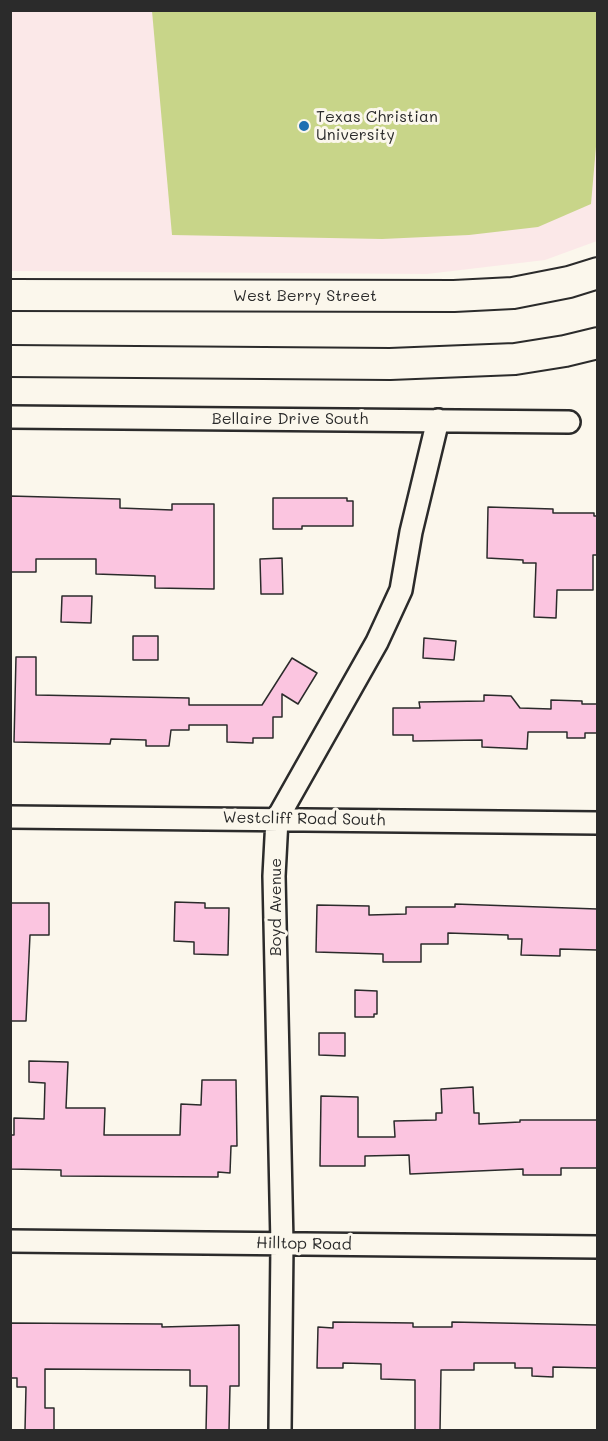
<!DOCTYPE html>
<style>
body{margin:0}
#map{position:relative;width:608px;height:1441px;overflow:hidden;background:#fbf7ec;font-family:Mali,sans-serif}
canvas{display:block}
.frame{position:absolute;inset:0;border:12px solid #2b2b2b;pointer-events:none}
</style>
<div id="map">
<canvas width="608" height="1441"></canvas>
<div class="frame"></div>
</div>
<script>
const g = document.querySelector('canvas').getContext('2d');
g.lineJoin = 'round';
function fill(path, color) { g.fillStyle = color; g.fill(path, 'evenodd'); }
const shape = rows => new Path2D(rows.map(r => 'M' + r).join(''));
function trace(path, color, width, dash) { g.strokeStyle = color; g.lineWidth = width; g.lineCap = dash ? 'butt' : 'round'; g.setLineDash(dash || []); g.stroke(path); }
function label(font, color, halo, rows, align = 'center') {
  g.font = font + ' Mali,sans-serif'; g.lineWidth = 6; g.setLineDash([]); g.textBaseline = 'middle'; g.strokeStyle = halo; g.fillStyle = color; for (const [text, x, y, turn = 0] of rows) {
    g.save(); g.translate(x, y); g.rotate((+turn || 0) * Math.PI / 180); g.textAlign = isNaN(turn) ? turn : align; if (halo) g.strokeText(text, 0, 0); g.fillText(text, 0, 0); g.restore();
  }
}
fill(shape([
 [11,11,597,11,597,241,545,260,427,274,11,271]
]), '#fbe8e8');
fill(shape([
 [152,11,597,11,598,124,591,204,538,227,469,235,382,239,172,235]
]), '#c8d589');
const building = shape([
 [10,496,120,499,120,508,172,510,172,504,214,504,214,589,155,588,155,576,96,574,96,559,36,559,36,572,10,572,10,496],
 [273,498,347,498,347,501,353,501,353,526,302,526,302,529,273,529,273,498],
 [488,507,553,509,553,513,594,513,594,516,597,516,597,555,593,555,593,590,557,590,556,618,534,617,536,563,523,563,523,560,487,558,488,507],
 [282,558,283,594,261,594,260,559,282,558],
 [62,596,92,596,91,623,61,622,62,596],
 [133,636,158,636,158,660,133,660,133,636],
 [424,638,456,641,454,660,423,658,424,638],
 [16,657,36,657,36,695,189,698,189,705,262,705,292,658,317,673,298,704,282,694,282,717,273,717,273,738,253,738,253,743,227,742,227,725,189,725,189,730,171,730,169,746,146,746,146,740,111,739,110,744,14,742,16,657],
 [484,695,511,696,520,708,551,709,551,700,582,701,582,704,597,704,597,733,585,733,585,738,567,738,567,732,528,732,527,749,482,747,482,740,413,741,413,735,393,735,393,708,420,708,419,702,484,701,484,695],
 [175,902,205,903,205,908,229,908,228,955,194,954,194,942,174,941,175,902],
 [10,903,49,903,49,935,30,935,26,1021,10,1021,10,903],
 [455,904,597,909,597,950,560,949,560,956,521,955,522,939,508,939,508,935,448,933,448,944,421,944,421,962,383,962,383,954,316,952,317,905,369,906,369,915,406,914,406,907,455,907,455,904],
 [355,990,377,991,377,1014,374,1014,374,1017,355,1017,355,990],
 [319,1033,345,1033,345,1056,319,1055,319,1033],
 [29,1061,68,1062,66,1108,105,1108,104,1135,180,1135,181,1104,201,1105,202,1080,236,1080,237,1146,231,1146,230,1173,218,1172,218,1177,61,1176,61,1170,10,1169,10,1135,14,1135,14,1118,44,1119,45,1083,29,1082,29,1061],
 [473,1087,474,1113,479,1113,479,1124,520,1122,520,1120,597,1120,597,1168,561,1168,561,1175,523,1175,523,1169,410,1174,409,1155,365,1156,365,1166,320,1166,321,1096,358,1097,358,1137,395,1137,394,1121,436,1120,436,1113,442,1113,441,1089,473,1087],
 [333,1322,413,1323,413,1327,452,1327,452,1322,597,1325,597,1368,553,1367,553,1377,532,1376,532,1368,515,1368,515,1363,474,1363,474,1370,441,1370,440,1431,415,1431,415,1380,381,1379,381,1364,343,1363,343,1368,317,1368,318,1327,333,1328,333,1322],
 [10,1323,162,1324,162,1327,239,1325,239,1386,230,1386,229,1431,206,1431,207,1386,190,1386,190,1370,45,1369,45,1408,54,1408,54,1430,25,1430,26,1387,17,1387,17,1378,10,1378,10,1323]
]);
fill(building, '#fbc5e0');
trace(building, '#2b2b2b', 1.5);
const minor = shape([
 [10,417,569,422],
 [10,817,598,823],
 [10,1241,598,1247],
 [280,1430,282,1244,274,876,277,819,377,642,401,590,411,532,438,420]
]);
const secondary = shape([
 [10,295,454,296,513,293,569,282,598,273],
 [10,361,390,364,515,359,565,351,598,343]
]);
trace(minor, '#2b2b2b', 26);
trace(secondary, '#2b2b2b', 34);
trace(minor, '#fbf7ec', 21);
trace(secondary, '#fbf7ec', 30);
for (const [x, y, r, color] of [
 [304,126,6,"#1f6fb2"]
]) { const dot = new Path2D(); dot.arc(x, y, r, 0, 2 * Math.PI); g.fillStyle = color; g.fill(dot); trace(dot, '#fbf7ec', 2); }
label('16px', '#2b2b2b', '#fbf7ec', [
 ["Texas Christian",316,117],
 ["University",316,135]
], 'left');
label('16px', '#2b2b2b', '#fbf7ec', [
 ["West Berry Street",305,296],
 ["Bellaire Drive South",290,419],
 ["Westcliff Road South",304,819,1],
 ["Boyd Avenue",276,907,-90],
 ["Hilltop Road",304,1244,1]
]);
</script>
